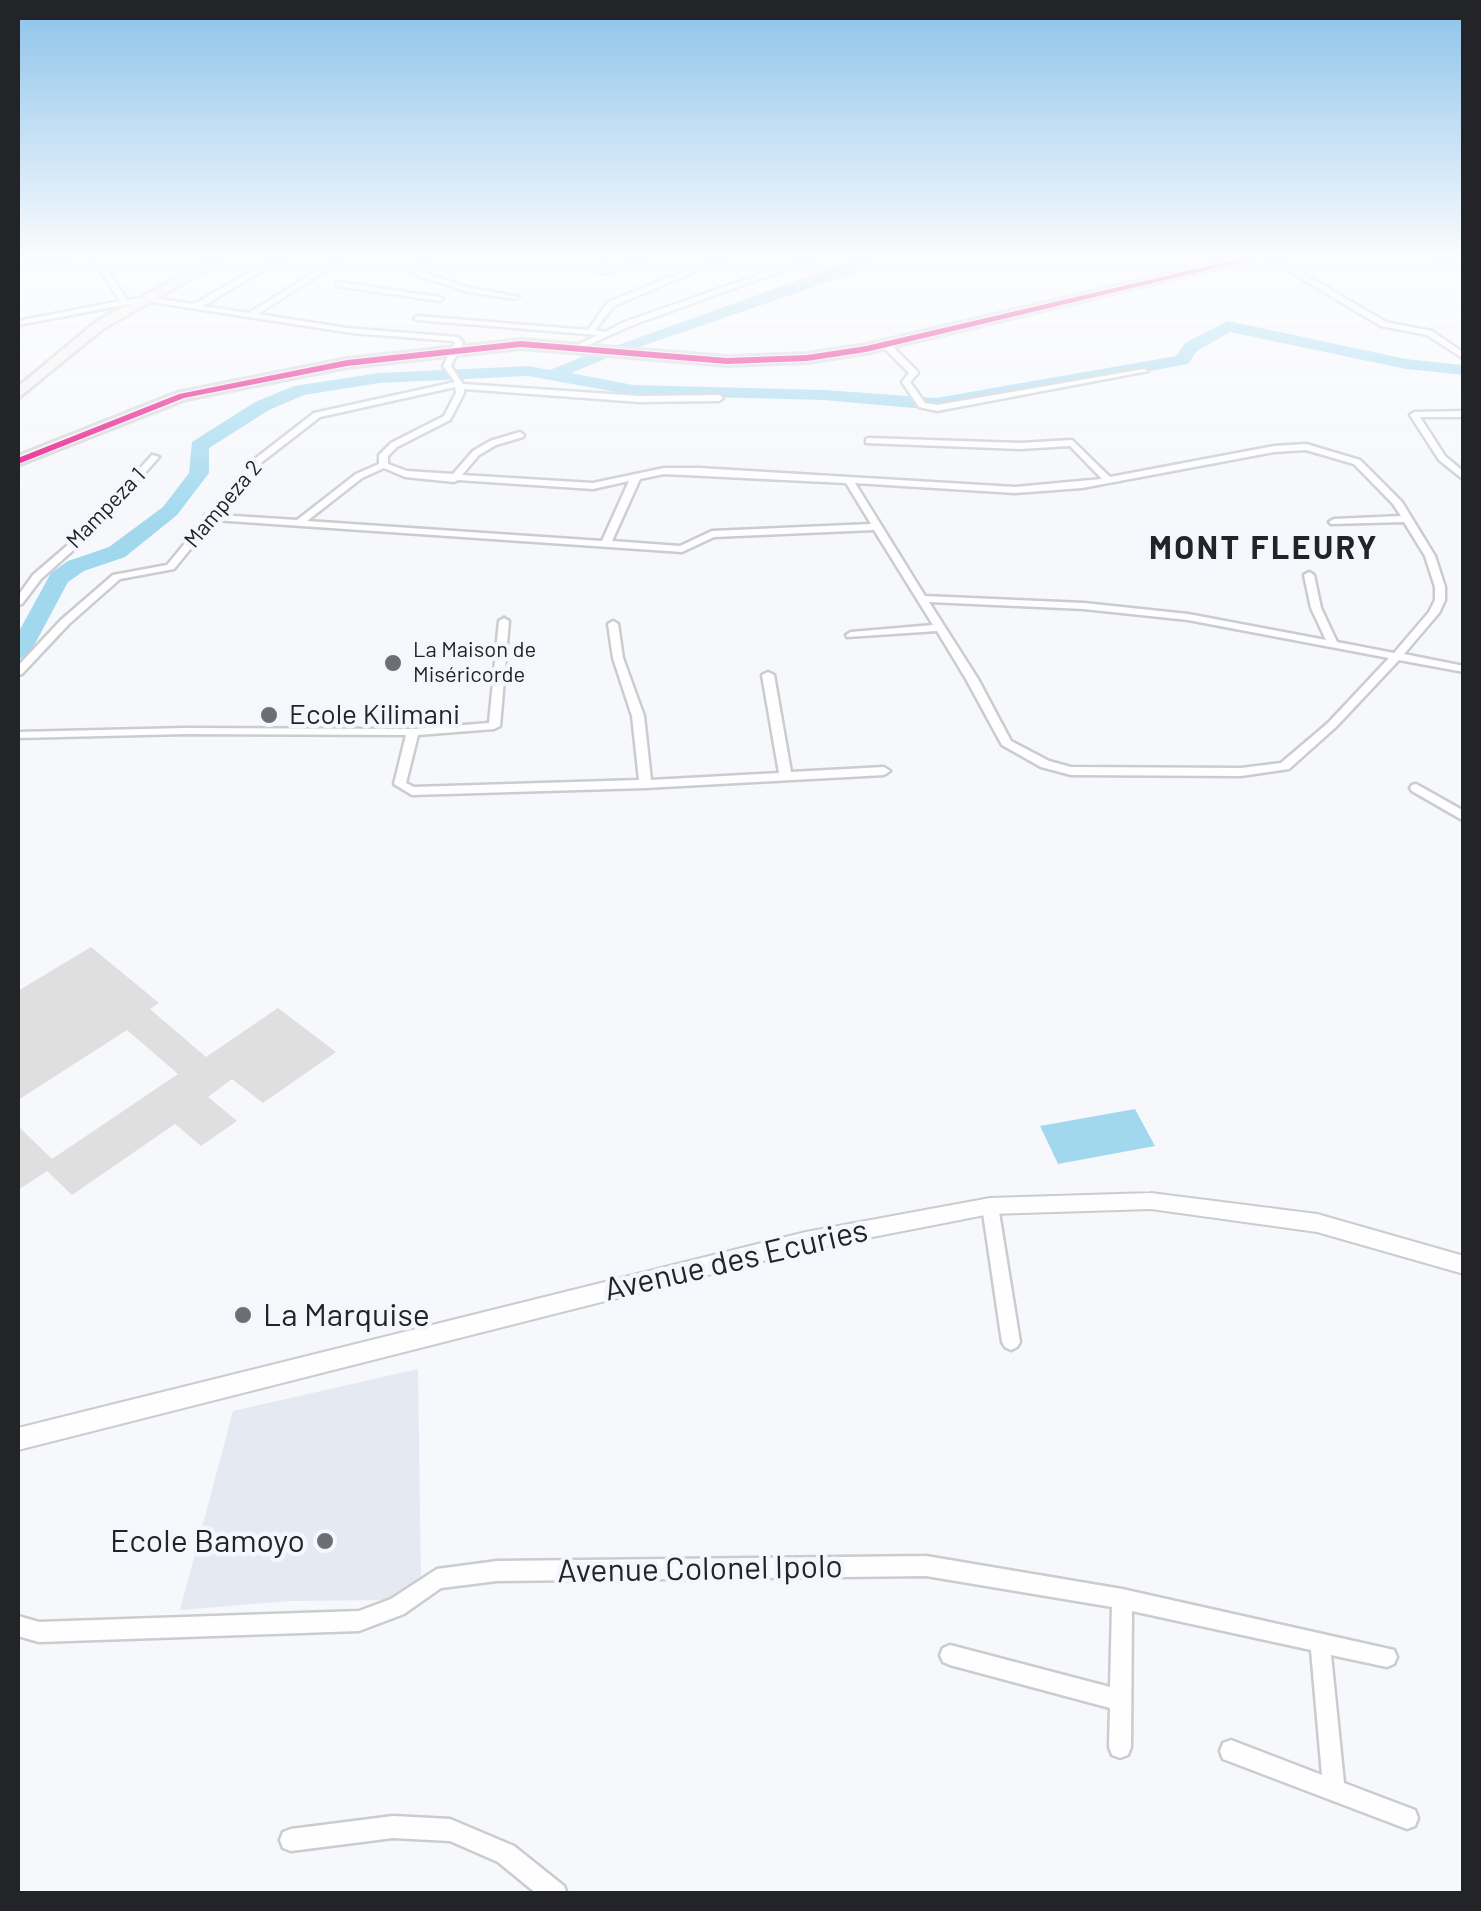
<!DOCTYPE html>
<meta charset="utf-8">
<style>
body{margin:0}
#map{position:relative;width:1481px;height:1911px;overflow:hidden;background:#f6f8fc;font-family:Barlow,sans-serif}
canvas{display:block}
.frame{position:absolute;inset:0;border:20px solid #232427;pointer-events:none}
</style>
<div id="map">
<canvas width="1481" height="1911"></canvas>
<div class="frame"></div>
</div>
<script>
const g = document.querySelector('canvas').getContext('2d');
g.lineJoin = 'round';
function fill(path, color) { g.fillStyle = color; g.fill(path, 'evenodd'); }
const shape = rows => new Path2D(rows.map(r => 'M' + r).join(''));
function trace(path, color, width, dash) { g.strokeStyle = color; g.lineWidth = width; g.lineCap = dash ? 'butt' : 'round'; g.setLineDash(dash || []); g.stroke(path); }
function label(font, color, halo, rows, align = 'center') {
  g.font = font + ' Barlow,sans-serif'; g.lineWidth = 9; g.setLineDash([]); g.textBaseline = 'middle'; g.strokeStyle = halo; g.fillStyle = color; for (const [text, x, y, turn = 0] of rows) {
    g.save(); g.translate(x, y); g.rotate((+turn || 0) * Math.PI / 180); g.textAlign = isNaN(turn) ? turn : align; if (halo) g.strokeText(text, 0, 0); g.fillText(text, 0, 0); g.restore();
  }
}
fill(shape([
 [418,1369,421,1584,383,1600,291,1601,180,1610,233,1411]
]), '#e4e9f2');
fill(shape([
 [1135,1109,1155,1146,1058,1164,1040,1126]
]), '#a1d8ee');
fill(shape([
 [860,258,880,258,857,272,622,353,607,349,860,258],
 [1228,321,1406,359,1464,365,1464,375,1406,369,1230,332,1197,351,1188,364,936,410,824,400,633,395,528,376,379,383,304,395,269,410,209,448,209,473,177,515,125,557,84,571,68,582,30,653,18,660,18,633,51,573,68,561,109,547,163,507,189,473,192,442,255,402,294,386,379,373,528,366,550,370,599,350,608,355,605,359,571,373,633,385,824,390,936,398,1176,356,1185,343,1228,321]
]), '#a1d8ee');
fill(shape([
 [91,947,159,1003,150,1009,206,1057,278,1008,336,1052,263,1103,232,1079,208,1097,237,1121,201,1146,175,1124,72,1195,47,1171,18,1190,18,1126,52,1159,178,1074,127,1030,18,1100,18,991]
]), '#dfdfe0');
const minor = shape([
 [59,258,75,258,18,269,18,265,59,258],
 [92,258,100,258,127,300,145,297,194,304,275,258,284,258,203,306,249,313,337,258,346,258,258,314,346,328,458,337,463,342,451,366,463,384,640,396,719,395,723,398,719,401,640,402,464,389,464,393,450,420,397,447,388,456,388,464,407,471,453,474,473,451,490,441,520,432,524,435,523,437,496,445,479,455,462,475,593,483,664,468,699,468,1015,487,1102,479,1070,446,1020,449,866,443,866,439,869,438,1020,443,1072,440,1110,477,1274,446,1306,444,1360,460,1402,502,1435,556,1445,587,1445,600,1439,613,1404,654,1464,666,1464,672,1399,660,1336,727,1289,769,1241,776,1071,775,1041,767,1002,745,966,679,937,631,847,637,846,635,851,632,933,625,874,530,714,537,682,552,214,520,174,569,120,579,69,624,22,674,18,675,18,666,61,620,113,575,167,565,205,519,205,515,209,514,256,458,314,413,455,382,443,366,455,343,453,341,352,333,145,301,18,325,18,321,120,301,92,258],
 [455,387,456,393,444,416,391,443,379,455,379,464,356,474,297,520,218,515,262,462,320,417,455,387],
 [1306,450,1354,464,1393,504,1401,516,1334,519,1329,522,1331,524,1404,522,1425,556,1435,587,1435,600,1429,612,1394,653,1337,642,1321,608,1314,575,1309,572,1304,575,1311,608,1326,640,1188,614,1084,603,925,596,855,483,1015,493,1082,488,1274,452,1306,450],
 [384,468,405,477,454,482,458,480,593,489,629,481,602,541,307,521,362,478,384,468],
 [664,474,846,483,871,524,712,531,680,546,612,541,640,479,664,474],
 [929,602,1084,609,1188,620,1389,658,1328,723,1281,763,1241,768,1071,767,1049,761,1011,741,978,679,929,602],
 [426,258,434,258,421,271,470,288,519,297,515,299,469,292,413,274,413,270,426,258],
 [597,258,608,258,609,259,605,261,597,258],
 [637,258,648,258,606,274,599,272,637,258],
 [717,258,727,258,614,306,595,330,605,332,624,322,807,258,818,258,630,326,578,350,575,350,575,346,598,335,418,320,414,318,418,316,588,330,608,302,717,258],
 [1267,258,1276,258,1386,322,1432,331,1464,353,1464,359,1427,335,1381,326,1267,258],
 [1432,258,1442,258,1464,267,1464,272,1432,258],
 [340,282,439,297,443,299,439,301,337,286,336,284,340,282],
 [882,342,888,342,917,371,918,373,910,382,925,403,937,405,1144,369,1148,371,937,411,919,407,902,382,909,373,882,346,882,342],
 [1464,411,1464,417,1420,417,1445,456,1464,472,1464,480,1439,460,1410,415,1414,412,1464,411],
 [152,455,159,457,89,536,41,579,22,604,18,605,18,596,33,575,83,532,152,455],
 [504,618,509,621,500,726,494,729,418,735,406,783,414,787,639,780,632,716,613,658,608,624,613,621,618,624,623,658,644,716,651,780,779,773,762,675,768,672,774,675,791,772,884,767,890,771,884,775,645,788,412,795,394,784,406,735,185,734,18,738,18,732,185,728,413,729,489,723,499,621,504,618],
 [1416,784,1464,811,1464,821,1412,791,1410,788,1412,785,1416,784],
 [990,1199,996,1201,998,1206,1020,1342,1017,1347,1011,1350,1005,1347,1002,1342,982,1206,984,1201,990,1199],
 [926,1556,1122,1589,1394,1650,1397,1657,1394,1664,1387,1667,1331,1655,1344,1783,1415,1810,1418,1818,1415,1826,1407,1829,1223,1759,1220,1751,1223,1743,1231,1740,1322,1775,1311,1650,1132,1611,1131,1747,1128,1755,1120,1758,1112,1755,1109,1747,1110,1708,950,1665,943,1662,940,1655,943,1648,950,1645,1110,1687,1112,1607,926,1576,497,1581,441,1588,404,1614,359,1631,39,1642,18,1636,18,1616,39,1622,359,1611,391,1599,437,1569,497,1561,926,1556],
 [393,1816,450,1819,514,1846,564,1886,567,1894,537,1894,498,1862,450,1841,393,1838,291,1851,283,1848,280,1840,283,1832,291,1829,393,1816]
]);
const tertiary = shape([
 [1151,1193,1317,1214,1464,1256,1464,1274,1317,1232,1151,1209,990,1214,806,1250,18,1450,18,1428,806,1232,990,1198,1151,1193]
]);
const primary = shape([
 [213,258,228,258,104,328,18,398,18,387,96,322,213,258],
 [1238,258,1259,258,866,353,807,362,727,365,521,348,347,367,186,399,18,465,18,456,177,393,347,359,521,340,727,357,807,354,866,345,1238,258]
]);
trace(minor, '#cacccf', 5);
trace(tertiary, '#cacccf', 4);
trace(primary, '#d4d5d7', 6);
fill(minor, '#fefeff');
fill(tertiary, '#fefeff');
fill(primary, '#f7f2f3');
fill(shape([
 [1243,258,1257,258,866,352,807,361,727,364,521,347,347,366,184,398,18,464,18,458,179,394,347,360,521,341,727,358,807,355,866,346,1243,258]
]), '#e5007d');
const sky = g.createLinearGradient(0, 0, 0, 526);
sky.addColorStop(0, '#8bc2ea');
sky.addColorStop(0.49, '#fbfcfe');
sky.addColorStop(1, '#fbfcfe00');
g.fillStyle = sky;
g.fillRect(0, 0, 1481, 526);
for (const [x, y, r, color] of [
 [393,663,10,"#6d6e72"],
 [269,715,10,"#6d6e72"],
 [243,1315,10,"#6d6e72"],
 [325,1541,10,"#6d6e72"]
]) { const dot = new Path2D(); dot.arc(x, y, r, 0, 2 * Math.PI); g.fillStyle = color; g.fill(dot); trace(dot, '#f4f7fe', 4); }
label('22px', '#232427', '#f4f7fe', [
 ["Mampeza 2",223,504,-50],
 ["Mampeza 1",106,508,-46]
]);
label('22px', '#232427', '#f4f7fe', [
 ["La Maison de",413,650],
 ["Miséricorde",413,675]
], 'left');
label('28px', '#232427', '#f4f7fe', [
 ["Ecole Kilimani",289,715]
], 'left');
g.letterSpacing = '2.5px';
label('bold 32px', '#232427', '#f4f7fe', [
 ["MONT FLEURY",1264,548]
]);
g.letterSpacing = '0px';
label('32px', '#232427', '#f4f7fe', [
 ["Avenue des Ecuries",736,1260,-13],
 ["Avenue Colonel Ipolo",700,1569,-1]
]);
label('32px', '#232427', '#f4f7fe', [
 ["La Marquise",263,1315],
 ["Ecole Bamoyo",305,1541,"right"]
], 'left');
</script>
